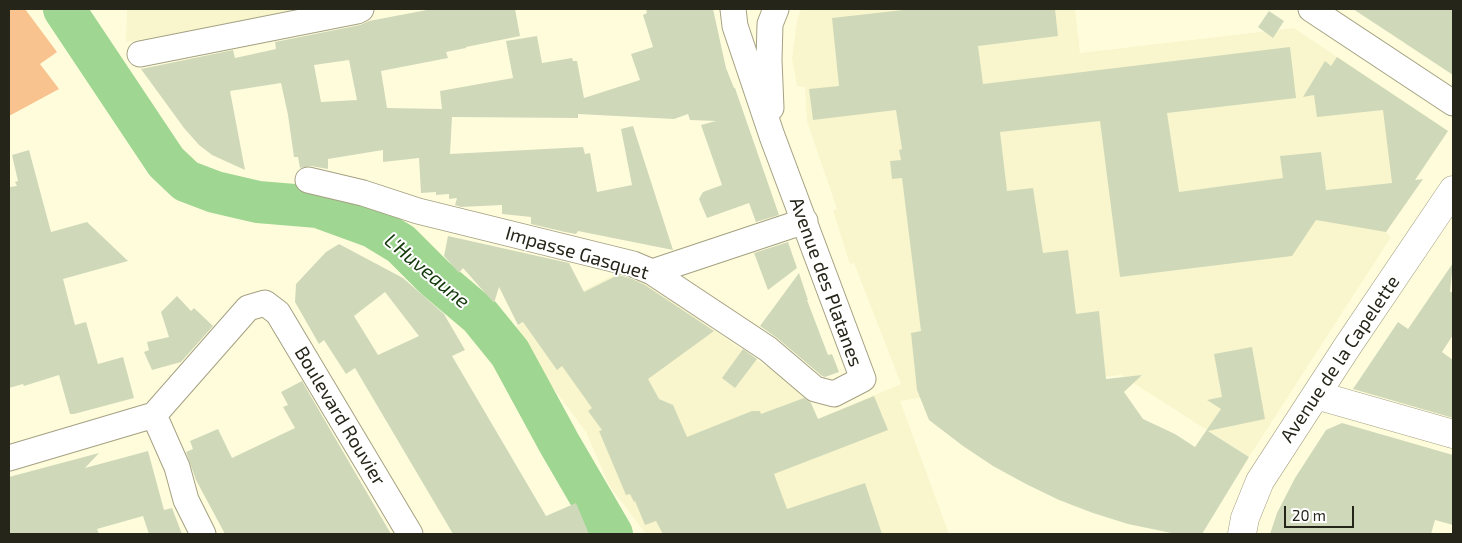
<!DOCTYPE html>
<style>
body{margin:0}
#map{position:relative;width:1462px;height:543px;overflow:hidden;background:#fffcdc;font-family:"Exo 2",sans-serif}
canvas{display:block}
.frame{position:absolute;inset:0;border:10px solid #262519;pointer-events:none}
.scale{position:absolute;left:1284px;top:506px;width:70px;height:22px;box-sizing:border-box;border:2px solid #262519;border-top:0;padding-left:6px;font-size:15px;line-height:18px;white-space:nowrap;color:#262519;-webkit-text-stroke:4px #fff;paint-order:stroke}
</style>
<div id="map">
<canvas width="1462" height="543"></canvas>
<div class="frame"></div>
<div class="scale">20 m</div>
</div>
<script>
const g = document.querySelector('canvas').getContext('2d');
g.lineJoin = 'round';
function fill(path, color) { g.fillStyle = color; g.fill(path, 'evenodd'); }
const shape = rows => new Path2D(rows.map(r => 'M' + r).join(''));
function trace(path, color, width, dash) { g.strokeStyle = color; g.lineWidth = width; g.lineCap = dash ? 'butt' : 'round'; g.setLineDash(dash || []); g.stroke(path); }
function label(font, color, halo, rows, align = 'center') {
  g.font = font + ' "Exo 2",sans-serif'; g.lineWidth = 4; g.setLineDash([]); g.textBaseline = 'middle'; g.strokeStyle = halo; g.fillStyle = color; for (const [text, x, y, turn = 0] of rows) {
    g.save(); g.translate(x, y); g.rotate((+turn || 0) * Math.PI / 180); g.textAlign = isNaN(turn) ? turn : align; if (halo) g.strokeText(text, 0, 0); g.fillText(text, 0, 0); g.restore();
  }
}
fill(shape([
 [127,9,319,9,126,42],
 [801,9,1075,9,1080,53,1294,28,1448,131,1415,180,1420,183,1386,232,1391,237,1249,457,1121,375,919,398,900,401,949,534,646,534,609,485,586,432,510,330,615,274,647,283,765,366,771,365,808,396,818,419,901,384,854,263,850,264,833,211,837,209,807,121,805,87,797,86,792,59,797,21]
]), '#f9f6cd');
fill(shape([
 [9,9,25,9,57,52,40,64,59,89,9,116]
]), '#f8c38e');
trace(shape([
 [64,9,166,162,186,181,215,192,258,202,318,207,373,227,401,244,435,278,480,316,510,353,559,443,612,534]
]), '#9ed692', 42);
fill(shape([
 [432,9,515,9,520,36,466,47,466,48,446,52,448,58,381,71,387,108,442,109,440,91,513,78,506,41,537,36,542,63,572,58,573,61,577,61,584,98,640,80,631,54,653,47,643,15,647,13,646,9,713,9,726,68,734,88,735,88,779,215,756,222,749,203,707,218,699,199,703,192,722,185,701,125,716,121,690,120,688,114,674,119,578,114,578,118,452,117,450,154,583,147,585,154,590,153,597,192,632,185,621,129,633,126,673,250,578,231,576,234,565,232,531,224,531,217,502,214,502,205,461,207,455,205,457,198,449,199,449,194,436,195,436,192,421,193,419,158,383,162,383,150,328,159,328,169,311,166,300,168,298,157,294,157,288,115,281,83,230,91,245,170,212,155,199,145,184,128,141,69,233,50,235,58,276,49,275,42,360,25,369,21],
 [349,60,357,100,321,102,314,65],
 [912,9,1055,9,1058,36,978,46,983,84,1290,47,1296,98,1167,113,1179,192,1283,178,1280,156,1321,152,1326,190,1392,183,1383,110,1317,117,1314,95,1303,97,1325,61,1331,66,1337,57,1448,131,1415,180,1423,179,1386,232,1316,220,1292,256,1120,277,1100,121,1000,132,1007,191,1033,188,1043,253,1068,250,1076,314,1099,311,1106,379,1142,375,1124,392,1143,419,1175,434,1195,447,1221,409,1207,400,1222,397,1214,354,1252,347,1265,419,1208,431,1249,457,1202,534,1176,534,1128,524,1093,513,1059,500,1026,484,993,466,963,446,929,420,917,390,911,333,921,331,902,178,892,179,890,161,901,160,899,150,902,149,896,110,813,120,809,89,839,86,832,18],
 [1353,9,1453,9,1453,75,1385,30],
 [1269,11,1284,21,1273,38,1258,27],
 [29,150,51,232,87,222,128,261,63,279,75,325,86,322,98,364,123,357,134,398,74,414,70,414,59,375,24,386,23,384,9,388,9,187,17,186,15,182,18,181,12,155],
 [448,236,569,263,584,292,618,275,630,278,645,285,714,331,648,379,659,399,673,405,687,437,752,411,760,411,761,414,804,398,811,403,818,419,874,396,888,430,774,474,787,509,865,483,882,534,663,534,656,521,645,525,635,501,634,502,630,494,626,495,599,431,602,430,588,411,592,408,562,366,557,370,523,322,518,325,499,287,494,303,463,268,459,273,444,256],
 [788,242,797,268,768,290,754,253],
 [339,244,403,278,444,314,465,350,452,356,546,516,576,503,589,534,453,534,355,368,346,374,324,340,319,344,295,302,296,284,326,252],
 [385,292,419,336,378,355,354,316],
 [1453,263,1450,292,1453,292,1453,335,1442,352,1453,360,1453,418,1353,389,1398,322,1408,329],
 [799,273,808,300,807,300,828,355,832,354,839,372,825,377,822,376,777,338,760,326],
 [177,296,191,311,194,308,213,326,181,362,152,370,144,352,149,350,147,342,169,337,161,312],
 [743,349,757,359,735,388,722,378],
 [302,381,331,431,391,534,225,534,196,480,186,452,193,449,190,441,218,429,232,458,295,428,283,407,288,405,281,392],
 [1342,423,1453,455,1453,525,1435,520,1431,534,1270,534,1277,513,1295,478,1326,430],
 [148,451,164,510,172,508,182,534,149,534,143,516,97,529,99,534,9,534,9,477,99,453,85,468]
]), '#cfd9ba');
const minor = shape([
 [1311,9,1453,103],
 [140,54,357,11,361,9],
 [771,108,769,60,770,24,776,9],
 [308,180,363,193,418,211,633,264,652,272,768,349,815,389,834,394,863,379,772,136,735,26,733,9],
 [652,272,805,221],
 [154,415,177,467,186,500,203,534],
 [9,458,154,415,248,308,265,303,278,313,410,534]
]);
const tertiary = shape([
 [1316,395,1453,434],
 [1242,534,1245,518,1260,481,1347,347,1453,190]
]);
trace(minor, '#a4a183', 27);
trace(tertiary, '#a4a183', 29);
trace(minor, '#fff', 25);
trace(tertiary, '#fff', 28);
label('19px', '#262519', '#fff', [
 ["Impasse Gasquet",577,253,16],
 ["Avenue des Platanes",826,282,70],
 ["Avenue de la Capelette",1340,359,-56],
 ["Boulevard Rouvier",340,416,59]
]);
label('italic 20px', '#14390b', '#fff', [
 ["L'Huveaune",427,271,40]
]);
</script>
